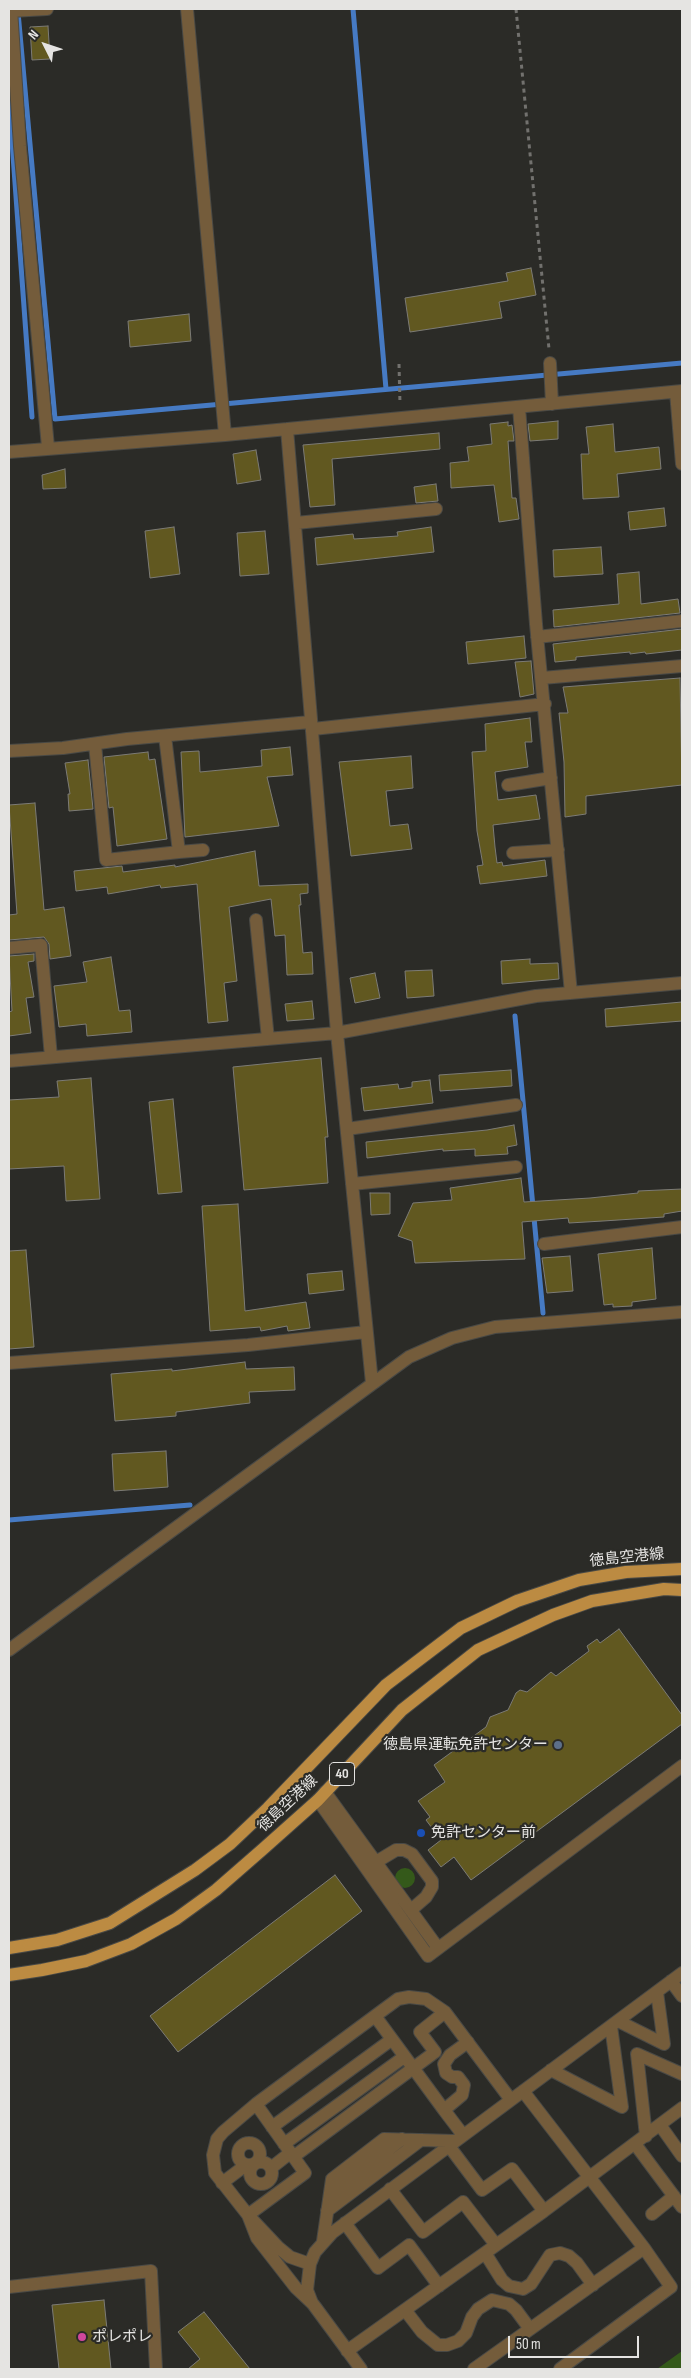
<!DOCTYPE html>
<meta charset="utf-8">
<style>
body{margin:0}
#map{position:relative;width:691px;height:2378px;overflow:hidden;background:#2b2b27;font-family:"Sofia Sans Condensed",sans-serif}
canvas{display:block}
.frame{position:absolute;inset:0;border:10px solid #e5e4e2;pointer-events:none}
.north{position:absolute;left:20px;top:20px;width:50px;height:50px;-webkit-text-stroke:4px #2b2b27;paint-order:stroke;rotate:311deg;font-size:14px;font-weight:700;line-height:20px;text-align:center;color:#e5e4e2}
.north::after{content:'';display:block;margin:auto;width:18px;height:22px;background:#e5e4e2;clip-path:polygon(50% 0,100% 100%,50% 72%,0 100%)}
.scale{position:absolute;left:508px;top:2336px;width:131px;height:22px;box-sizing:border-box;border:2px solid #e5e4e2;border-top:0;padding-left:6px;font-size:15px;line-height:18px;white-space:nowrap;color:#e5e4e2;-webkit-text-stroke:4px #2b2b27;paint-order:stroke}
</style>
<div id="map">
<canvas width="691" height="2378"></canvas>
<div class="frame"></div>
<div class="north">N</div>
<div class="scale">50 m</div>
</div>
<script>
const g = document.querySelector('canvas').getContext('2d');
g.lineJoin = 'round';
function fill(path, color) { g.fillStyle = color; g.fill(path, 'evenodd'); }
const shape = rows => new Path2D(rows.map(r => 'M' + r).join(''));
function trace(path, color, width, dash) { g.strokeStyle = color; g.lineWidth = width; g.lineCap = dash ? 'butt' : 'round'; g.setLineDash(dash || []); g.stroke(path); }
function label(font, color, halo, rows, align = 'center') {
  g.font = font + ' "Sofia Sans Condensed","Noto Sans JP",sans-serif'; g.lineWidth = 4.5; g.setLineDash([]); g.textBaseline = 'middle'; g.strokeStyle = halo; g.fillStyle = color; for (const [text, x, y, turn = 0] of rows) {
    g.save(); g.translate(x, y); g.rotate((+turn || 0) * Math.PI / 180); g.textAlign = isNaN(turn) ? turn : align; if (halo) g.strokeText(text, 0, 0); g.fillText(text, 0, 0); g.restore();
  }
}
fill(shape([
 '395 1878a10 10 0 1 1 20 0a10 10 0 1 1-20 0Z',
 [682,2351,682,2369,657,2369]
]), '#34591a');
trace(shape([
 [353,9,386,389],
 [18,12,55,419,682,363],
 [9,100,32,417],
 [515,1016,543,1313],
 [9,1520,190,1505]
]), '#467ac3', 5);
const building = shape([
 [48,26,50,59,32,60,30,27,48,26],
 [531,268,536,295,499,302,502,318,410,332,405,298,508,281,506,273,531,268],
 [189,314,191,341,130,347,128,321,189,314],
 [558,421,558,439,530,441,528,424,558,421],
 [508,422,508,426,512,425,514,441,508,441,512,498,516,498,519,519,499,522,494,485,451,488,450,463,469,461,467,447,492,444,490,424,508,422],
 [613,424,615,452,659,447,661,469,617,474,619,497,583,499,581,454,589,454,586,427,613,424],
 [439,433,440,449,332,459,335,505,310,507,303,445,439,433],
 [256,450,261,480,237,484,233,454,256,450],
 [65,469,66,488,43,489,42,475,65,469],
 [436,484,438,501,416,503,414,487,436,484],
 [664,508,666,526,630,530,628,512,664,508],
 [174,527,180,574,150,578,145,531,174,527],
 [431,527,434,552,317,565,315,538,353,534,354,539,398,536,397,532,431,527],
 [265,531,269,574,240,576,237,533,265,531],
 [601,547,603,574,554,577,553,550,601,547],
 [639,572,641,604,678,599,680,613,554,627,553,610,619,604,617,574,639,572],
 [682,629,682,650,646,654,645,652,630,654,630,652,576,657,576,660,555,662,553,644,682,629],
 [524,636,526,658,468,664,466,642,524,636],
 [531,661,534,694,520,697,515,662,531,661],
 [680,678,682,785,586,796,586,814,565,817,564,762,559,713,568,713,563,687,680,678],
 [530,718,532,742,525,742,528,767,495,772,498,800,536,795,540,819,493,825,495,847,497,863,502,862,503,866,545,860,547,876,480,884,477,866,483,865,477,831,472,752,486,751,485,724,530,718],
 [290,747,293,775,267,777,279,826,185,837,181,752,199,751,200,772,262,766,261,750,290,747],
 [148,752,149,760,155,759,167,839,117,846,113,807,109,808,104,757,148,752],
 [411,756,413,788,386,791,390,826,408,824,412,849,351,856,339,762,411,756],
 [88,760,93,809,69,811,68,794,70,794,65,763,88,760],
 [35,803,44,910,64,907,71,956,50,959,49,944,44,937,9,940,9,915,17,914,9,805,35,803],
 [255,851,259,886,308,884,308,893,300,894,301,905,299,905,303,953,312,952,313,974,287,975,285,935,275,936,271,899,229,907,237,981,224,983,228,1021,208,1023,197,884,161,888,160,885,108,894,107,887,76,891,74,871,122,866,123,872,175,865,175,867,255,851],
 [34,954,34,961,28,962,34,997,26,998,31,1033,9,1036,9,1012,12,1011,9,956,34,954],
 [111,957,119,1011,130,1010,132,1032,87,1036,86,1024,59,1027,54,986,87,982,83,962,111,957],
 [530,959,530,964,558,963,559,979,502,984,501,961,530,959],
 [432,970,434,996,407,998,405,971,432,970],
 [375,973,380,998,355,1003,350,978,375,973],
 [312,1001,314,1019,287,1021,285,1004,312,1001],
 [682,1002,682,1021,606,1027,605,1009,682,1002],
 [321,1058,328,1137,325,1137,328,1183,244,1190,233,1067,321,1058],
 [511,1070,512,1086,440,1091,439,1075,511,1070],
 [91,1078,100,1199,66,1201,64,1166,9,1169,9,1100,59,1097,57,1081,91,1078],
 [430,1080,433,1103,364,1111,361,1088,398,1084,399,1089,412,1087,412,1082,430,1080],
 [173,1099,182,1192,158,1194,149,1102,173,1099],
 [514,1125,517,1145,507,1147,508,1154,475,1156,475,1149,443,1151,443,1149,367,1158,366,1142,487,1130,514,1125],
 [521,1178,524,1202,590,1198,638,1193,638,1191,682,1189,682,1211,664,1214,664,1217,603,1221,569,1223,568,1218,522,1222,525,1259,415,1263,412,1241,398,1236,413,1203,452,1200,450,1188,521,1178],
 [370,1193,390,1193,390,1214,371,1215,370,1193],
 [238,1204,245,1311,306,1302,310,1328,288,1331,287,1326,261,1331,260,1327,210,1331,202,1206,238,1204],
 [652,1248,656,1299,632,1302,632,1306,613,1307,613,1304,604,1305,598,1254,652,1248],
 [26,1250,34,1347,9,1349,9,1251,26,1250],
 [570,1256,573,1291,547,1293,542,1258,570,1256],
 [342,1271,344,1290,309,1294,307,1274,342,1271],
 [245,1362,246,1369,294,1367,295,1390,249,1392,250,1403,176,1412,176,1416,115,1421,111,1374,172,1369,172,1371,245,1362],
 [166,1451,168,1487,114,1491,112,1454,166,1451],
 [619,1629,682,1715,682,1724,471,1880,454,1857,441,1867,428,1850,441,1840,426,1820,430,1817,418,1801,445,1782,434,1765,486,1727,490,1717,508,1710,516,1693,520,1690,527,1692,551,1672,556,1676,589,1651,587,1646,597,1639,600,1643,619,1629],
 [335,1875,362,1911,178,2052,150,2016,335,1875],
 [104,2300,111,2369,59,2369,52,2305,104,2300],
 [204,2312,250,2369,188,2369,200,2359,178,2332,204,2312]
]);
fill(building, '#615820');
trace(building, '#7c7b76', 1);
const minor = shape([
 [11,9,20,146,48,447],
 [187,9,225,435],
 [11,11,47,9],
 [550,363,552,404],
 [676,392,682,464],
 [519,407,536,624,571,993],
 [287,429,337,1033,372,1383],
 [9,452,225,435,682,391],
 [296,523,436,509],
 [537,637,682,621],
 [542,678,682,666],
 [313,729,545,704],
 [95,744,106,860,179,852,165,736],
 [9,751,63,748,127,739,310,722],
 [508,785,551,778],
 [179,852,203,850],
 [513,853,558,850],
 [256,920,268,1039],
 [9,948,41,945,51,1057],
 [9,1061,337,1033,536,996,682,983],
 [347,1129,516,1105],
 [352,1184,516,1167],
 [544,1244,682,1227],
 [9,1363,248,1345,366,1332],
 [9,1650,409,1357,452,1338,495,1327,682,1312],
 [325,1792,438,1948],
 [318,1800,428,1956,682,1766],
 [376,1862,396,1850,404,1850,412,1854,432,1881,432,1887,426,1897,411,1910],
 [671,1981,682,1996],
 [375,2016,444,2110],
 [618,2021,664,2044,657,1992],
 [551,2070,622,2107,611,2026],
 [523,2091,644,2248,671,2287,560,2369],
 [256,2104,305,2173,248,2215,279,2248,290,2257,310,2264],
 [660,2125,682,2156],
 [272,2127,391,2040],
 [463,2135,444,2110,462,2095,464,2085,458,2077,452,2077,446,2073,444,2064,450,2055,468,2042],
 [646,2136,637,2054,682,2074],
 '238 2154a11 11 0 1 1 22 0a11 11 0 1 1-22 0Z',
 [284,2144,404,2057],
 [635,2144,682,2207],
 [449,2146,482,2190,512,2169,544,2211],
 [293,2157,435,2052,420,2032,445,2012],
 '250 2173a11 11 0 1 1 22 0a11 11 0 1 1-22 0Z',
 [271,2168,290,2153],
 [222,2183,246,2165],
 [390,2189,423,2232,463,2202,496,2245],
 [330,2195,402,2139],
 [327,2211,421,2140],
 [652,2214,674,2196],
 [345,2223,378,2268,409,2245,439,2286],
 [323,2241,332,2179,384,2139,455,2141],
 [485,2253,502,2280,509,2286,523,2289,531,2284,550,2255,560,2253,569,2256,577,2263,593,2285],
 [9,2287,151,2271,156,2369],
 [312,2303,307,2290,310,2264,315,2252,332,2233,682,1973],
 [405,2310,422,2332,438,2345,447,2345,458,2341,466,2333,472,2317,478,2309,492,2300,509,2304,516,2310,530,2329],
 [347,2351,544,2211,682,2108],
 [361,2369,313,2304,296,2288,257,2238,248,2215,215,2173,213,2155,217,2139,223,2132,256,2104,375,2016,398,1999,409,1997,426,1999,445,2012,511,2100],
 [474,2369,644,2248]
]);
const major = shape([
 [9,1948,57,1940,110,1923,195,1870,230,1844,268,1808,386,1685,461,1628,517,1601,579,1580,626,1572,682,1569],
 [9,1975,42,1970,86,1961,131,1944,176,1919,216,1890,263,1849,318,1800,402,1710,478,1650,553,1615,592,1601,664,1589,682,1590]
]);
trace(minor, '#494945', 14);
trace(major, '#494945', 14);
trace(shape([
 [516,9,549,349],
 [399,364,400,404]
]), '#72716e', 3, [4, 4]);
trace(minor, '#745c3b', 12);
trace(major, '#bc8b42', 12);
for (const [x, y, r, color] of [
 [558,1745,5,"#5c6f8a"],
 [421,1833,5,"#1a4fb4"],
 [82,2337,5,"#d1479c"]
]) { const dot = new Path2D(); dot.arc(x, y, r, 0, 2 * Math.PI); g.fillStyle = color; g.fill(dot); trace(dot, '#2b2b27', 2); }
for (const [x, y, w] of [
 [342,1774,25]
]) { const box = new Path2D(); box.roundRect(x - w / 2, y - 11.5, w, 23, 4); g.fillStyle = '#2b2b27'; g.fill(box); trace(box, '#e5e4e2', 1); }
label('bold 14px', '#e5e4e2', null, [
 ["40",342,1774]
]);
label('15px', '#e5e4e2', '#2b2b27', [
 ["徳島空港線",627,1558,-6],
 ["徳島空港線",288,1804,-43]
]);
label('15px', '#e5e4e2', '#2b2b27', [
 ["徳島県運転免許センター",548,1745,"right"],
 ["免許センター前",431,1833],
 ["ポレポレ",92,2337]
], 'left');
</script>
